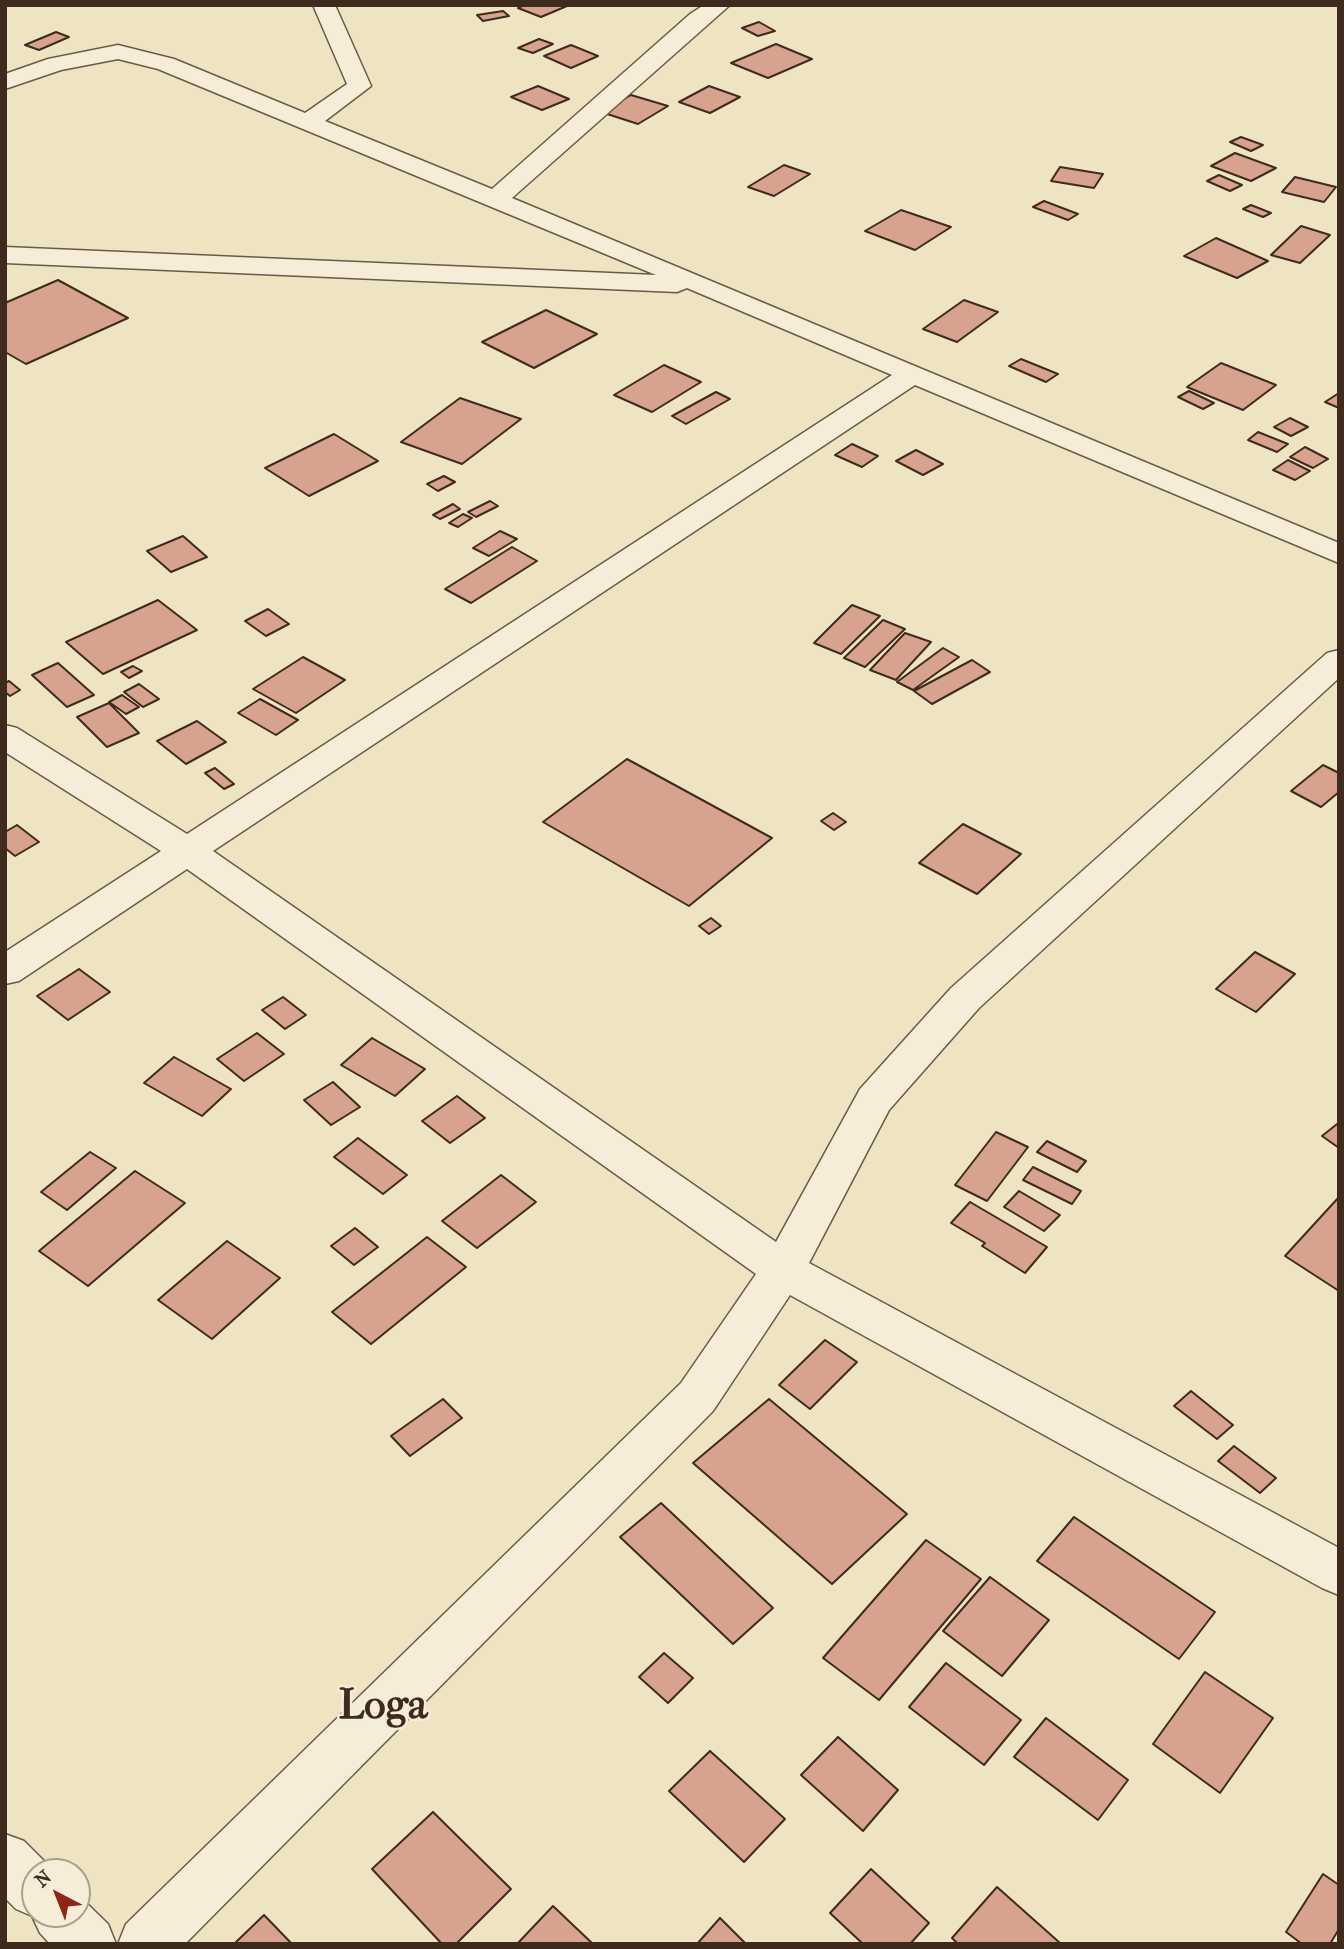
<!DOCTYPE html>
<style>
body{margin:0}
#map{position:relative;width:1344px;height:1949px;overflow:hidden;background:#efe4c2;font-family:"IM FELL French Canon",serif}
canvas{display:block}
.frame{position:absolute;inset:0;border:7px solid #3f2b1e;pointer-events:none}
.north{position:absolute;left:21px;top:1858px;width:70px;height:70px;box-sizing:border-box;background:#f5edd7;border:2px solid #ac9f8d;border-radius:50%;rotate:318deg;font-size:19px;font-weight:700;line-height:28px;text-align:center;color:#3f2b1e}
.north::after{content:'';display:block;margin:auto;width:24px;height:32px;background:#8f2418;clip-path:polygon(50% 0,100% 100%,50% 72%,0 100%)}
</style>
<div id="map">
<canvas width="1344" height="1949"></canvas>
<div class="frame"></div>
<div class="north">N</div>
</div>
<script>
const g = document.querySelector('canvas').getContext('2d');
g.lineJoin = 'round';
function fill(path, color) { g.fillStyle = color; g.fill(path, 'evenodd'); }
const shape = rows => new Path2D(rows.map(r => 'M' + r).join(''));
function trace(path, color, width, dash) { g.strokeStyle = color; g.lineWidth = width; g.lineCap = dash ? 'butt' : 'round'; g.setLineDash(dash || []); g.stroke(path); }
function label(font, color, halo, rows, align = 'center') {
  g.font = font + ' "IM FELL French Canon",serif'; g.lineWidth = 5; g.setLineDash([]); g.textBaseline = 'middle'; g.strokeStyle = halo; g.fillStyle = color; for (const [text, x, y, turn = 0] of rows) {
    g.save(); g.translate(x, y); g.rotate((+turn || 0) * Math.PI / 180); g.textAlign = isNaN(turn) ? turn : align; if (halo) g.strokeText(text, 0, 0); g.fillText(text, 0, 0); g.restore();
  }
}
const building = shape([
 [524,5,565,5,567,6,541,17,518,8,524,5],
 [503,11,509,16,483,21,477,15,503,11],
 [759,22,775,31,758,36,742,28,759,22],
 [56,32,69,37,39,50,25,45,56,32],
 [539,39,553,44,533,53,518,48,539,39],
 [776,44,812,59,768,78,731,63,776,44],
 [571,45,598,56,571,68,544,56,571,45],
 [538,86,569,99,542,110,511,97,538,86],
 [709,86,740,97,710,113,679,102,709,86],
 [631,95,668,106,638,124,601,112,631,95],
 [1241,137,1263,145,1251,151,1230,142,1241,137],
 [1235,153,1276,168,1251,181,1211,166,1235,153],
 [784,165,810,174,774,196,748,187,784,165],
 [1060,167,1103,174,1094,188,1051,181,1060,167],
 [1219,175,1242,185,1230,191,1207,181,1219,175],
 [1295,177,1336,187,1324,202,1282,192,1295,177],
 [1044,201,1078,214,1068,220,1033,207,1044,201],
 [1251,205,1271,213,1263,217,1243,209,1251,205],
 [901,210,951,227,915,250,865,231,901,210],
 [1301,226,1330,235,1300,263,1271,255,1301,226],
 [1216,238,1268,261,1237,278,1184,256,1216,238],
 [58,280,128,318,26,364,5,352,5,303,58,280],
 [964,300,998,312,957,342,923,329,964,300],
 [546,310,597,334,534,368,482,342,546,310],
 [1021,359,1058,374,1046,382,1009,366,1021,359],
 [1221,363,1276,385,1243,410,1187,387,1221,363],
 [664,365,701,382,652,412,614,395,664,365],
 [1189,391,1214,403,1203,409,1178,397,1189,391],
 [716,392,730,399,686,424,672,416,716,392],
 [1339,393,1339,408,1325,402,1339,393],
 [460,398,521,419,462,464,401,442,460,398],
 [1290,418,1308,427,1291,436,1274,427,1290,418],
 [1258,432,1288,444,1277,452,1248,440,1258,432],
 [334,434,378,461,309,496,265,468,334,434],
 [852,444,878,456,862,467,835,455,852,444],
 [1305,447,1328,459,1313,468,1290,457,1305,447],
 [916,450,943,464,923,475,896,461,916,450],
 [1288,460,1310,471,1295,480,1273,470,1288,460],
 [444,476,455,482,438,491,427,484,444,476],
 [490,501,498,506,476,517,468,512,490,501],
 [453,504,460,509,440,519,433,515,453,504],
 [463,514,472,518,458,527,449,523,463,514],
 [500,531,517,539,489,556,473,548,500,531],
 [183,536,207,557,171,572,147,551,183,536],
 [512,547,537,561,471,603,445,589,512,547],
 [158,600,197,630,103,674,66,642,158,600],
 [852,605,880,616,841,654,814,643,852,605],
 [268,609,289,624,266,636,245,621,268,609],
 [883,620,905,629,865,667,844,658,883,620],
 [905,633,931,642,896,680,870,670,905,633],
 [943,648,959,657,913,690,897,682,943,648],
 [303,657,345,680,296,713,253,689,303,657],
 [972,660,990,672,932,704,914,691,972,660],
 [58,663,94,695,67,707,32,675,58,663],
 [133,666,142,671,129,678,121,672,133,666],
 [9,681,20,690,10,696,5,692,5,683,9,681],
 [139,684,159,699,143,707,124,692,139,684],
 [122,695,139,707,126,714,109,702,122,695],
 [260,699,298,720,276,735,238,713,260,699],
 [109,703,139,733,107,747,77,717,109,703],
 [197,721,226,742,186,764,157,741,197,721],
 [627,759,772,838,689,906,543,822,627,759],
 [1323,765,1339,773,1339,792,1321,807,1291,791,1323,765],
 [215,768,234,784,224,789,205,773,215,768],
 [833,813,846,822,834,830,821,821,833,813],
 [963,824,1021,854,977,894,919,863,963,824],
 [17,825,39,842,15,856,5,848,5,832,17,825],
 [711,918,721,926,709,934,699,926,711,918],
 [1255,952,1295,974,1256,1012,1216,989,1255,952],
 [79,969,110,992,68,1020,37,996,79,969],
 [283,997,306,1015,285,1029,262,1010,283,997],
 [257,1033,284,1054,244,1081,217,1059,257,1033],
 [372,1038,425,1069,395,1096,341,1065,372,1038],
 [174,1057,231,1089,202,1116,144,1083,174,1057],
 [333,1082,360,1107,331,1125,304,1100,333,1082],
 [457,1096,485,1118,450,1143,422,1121,457,1096],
 [1337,1124,1339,1125,1339,1148,1322,1136,1337,1124],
 [996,1132,1028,1147,987,1201,955,1185,996,1132],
 [358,1138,407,1175,383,1194,334,1157,358,1138],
 [1047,1141,1086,1161,1077,1172,1037,1152,1047,1141],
 [90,1152,116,1168,67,1210,41,1192,90,1152],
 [1033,1167,1081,1191,1072,1204,1023,1180,1033,1167],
 [135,1171,185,1203,88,1286,39,1251,135,1171],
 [501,1175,536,1202,477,1248,442,1221,501,1175],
 [1019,1191,1060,1215,1044,1231,1004,1207,1019,1191],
 [1339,1197,1339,1291,1285,1256,1339,1197],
 [970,1202,1047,1247,1025,1273,982,1246,985,1243,951,1223,970,1202],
 [355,1228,378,1247,354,1265,331,1246,355,1228],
 [427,1237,466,1267,371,1344,332,1312,427,1237],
 [227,1241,280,1278,212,1339,158,1300,227,1241],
 [825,1340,857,1362,810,1409,779,1385,825,1340],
 [1191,1391,1233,1425,1217,1439,1174,1406,1191,1391],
 [443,1399,462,1418,410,1456,391,1436,443,1399],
 [769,1399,907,1514,832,1584,693,1463,769,1399],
 [1234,1446,1276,1478,1260,1493,1218,1461,1234,1446],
 [661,1503,773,1608,733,1644,620,1537,661,1503],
 [1074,1517,1215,1612,1179,1659,1037,1561,1074,1517],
 [926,1540,981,1579,879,1700,823,1658,926,1540],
 [990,1577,1049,1620,1002,1676,943,1631,990,1577],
 [664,1653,693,1678,668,1703,639,1677,664,1653],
 [946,1663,1021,1720,984,1765,909,1707,946,1663],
 [1205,1672,1273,1718,1220,1793,1153,1744,1205,1672],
 [1046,1718,1128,1780,1098,1820,1014,1757,1046,1718],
 [838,1737,898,1790,863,1831,801,1775,838,1737],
 [710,1751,785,1819,744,1862,669,1791,710,1751],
 [433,1812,511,1889,456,1944,442,1944,372,1869,433,1812],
 [871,1869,929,1923,910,1944,863,1944,830,1913,871,1869],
 [1323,1874,1339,1885,1339,1929,1330,1944,1302,1944,1286,1932,1323,1874],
 [997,1887,1060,1943,1060,1944,958,1944,952,1938,997,1887],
 [553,1906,593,1944,517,1944,553,1906],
 [264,1915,292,1944,234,1944,264,1915],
 [720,1918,746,1944,697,1944,720,1918]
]);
fill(building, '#d7a28e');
trace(building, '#3f2b1e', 2);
const street = shape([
 [313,5,335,5,371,86,325,121,492,189,690,14,704,5,730,5,512,198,1339,543,1339,563,915,385,213,851,776,1242,860,1089,951,988,1327,653,1339,650,1339,678,979,1008,889,1110,809,1263,1339,1548,1339,1595,1322,1588,790,1295,713,1411,185,1944,118,1944,126,1924,681,1383,756,1274,187,869,19,981,5,984,5,952,161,851,5,752,5,725,17,728,187,834,892,375,687,288,677,292,5,263,5,247,656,275,158,69,118,59,61,70,5,89,5,74,48,59,118,45,174,59,305,113,347,84,313,5],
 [5,1834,24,1841,55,1872,35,1872,35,1914,77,1914,77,1894,108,1924,116,1944,50,1944,40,1933,32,1916,16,1909,5,1898,5,1834]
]);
trace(street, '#6b5947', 3);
fill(street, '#f5edd7');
label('bold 42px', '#3f2b1e', '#f5edd7', [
 ["Loga",383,1708]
]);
</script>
